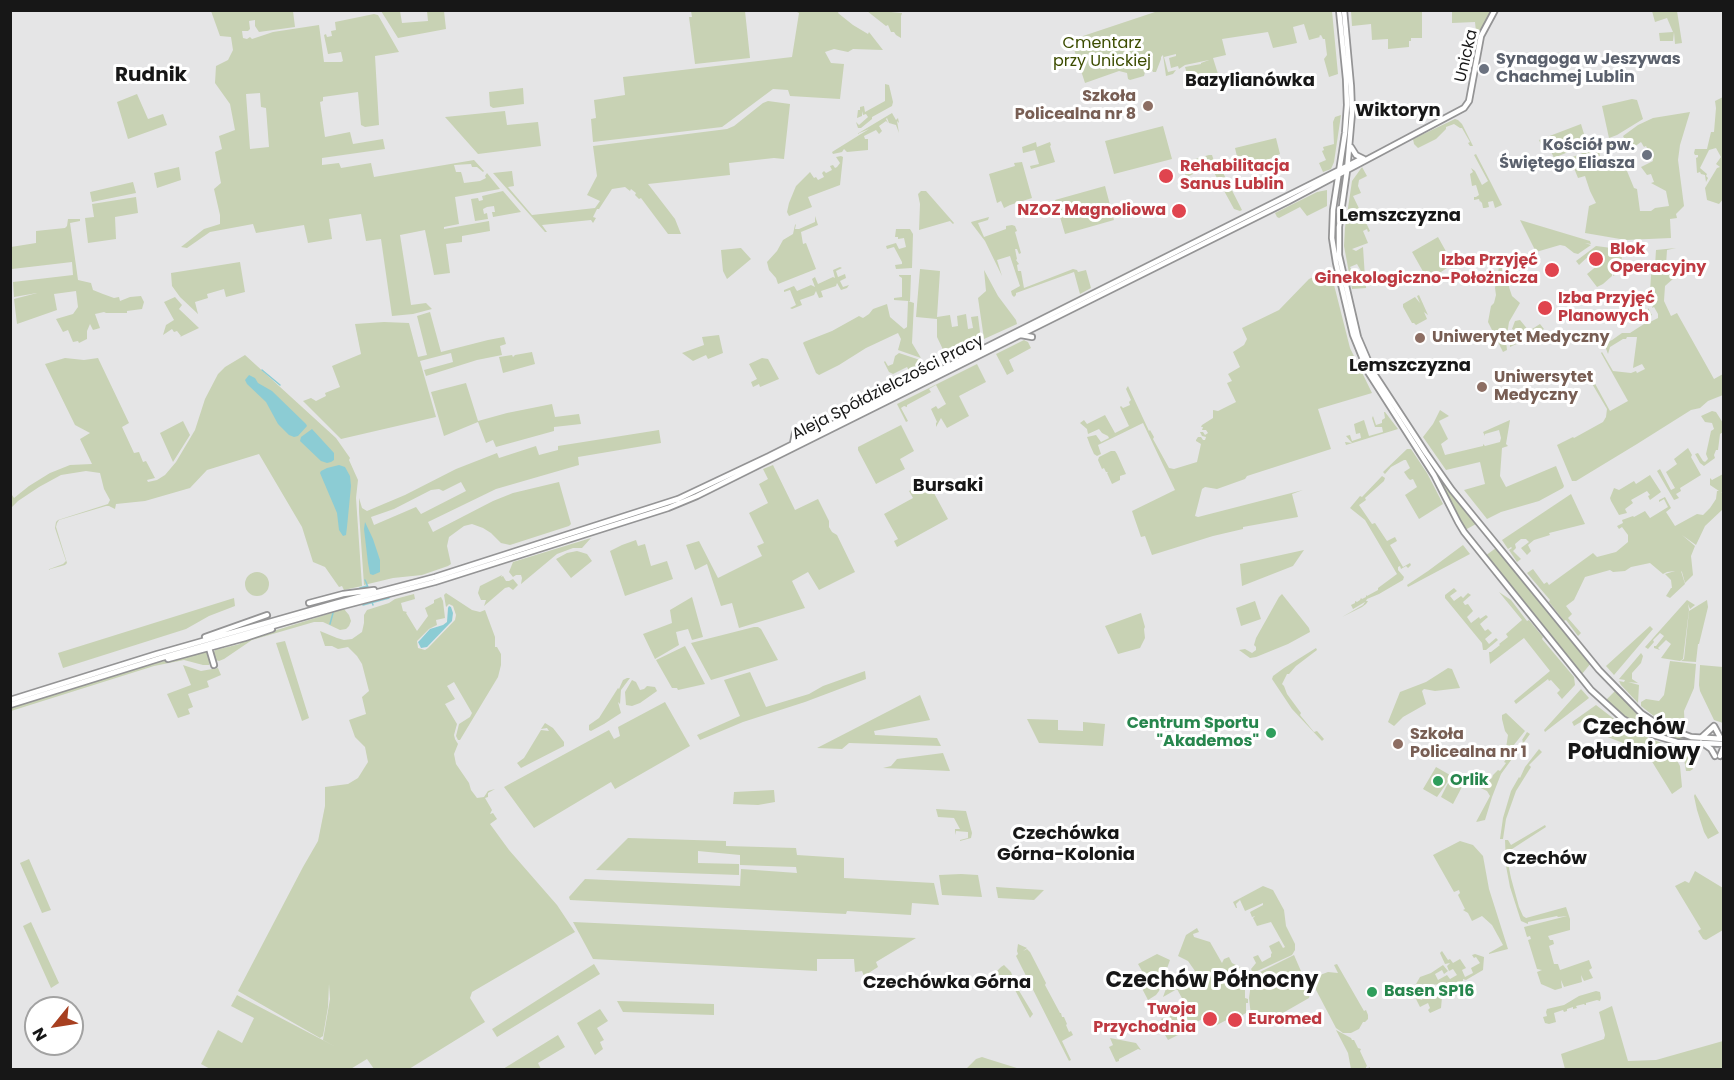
<!DOCTYPE html>
<meta charset="utf-8">
<style>
body{margin:0}
#map{position:relative;width:1734px;height:1080px;overflow:hidden;background:#e5e5e6;font-family:Poppins,sans-serif}
canvas{display:block}
.frame{position:absolute;inset:0;border:12px solid #171717;pointer-events:none}
.north{position:absolute;left:24px;top:996px;width:60px;height:60px;box-sizing:border-box;background:#fff;border:2px solid #a2a2a2;border-radius:50%;rotate:240deg;font-size:16px;font-weight:700;line-height:24px;text-align:center;color:#171717}
.north::after{content:'';display:block;margin:auto;width:21px;height:27px;background:#a73f20;clip-path:polygon(50% 0,100% 100%,50% 72%,0 100%)}
</style>
<div id="map">
<canvas width="1734" height="1080"></canvas>
<div class="frame"></div>
<div class="north">N</div>
</div>
<script>
const g = document.querySelector('canvas').getContext('2d');
g.lineJoin = 'round';
function fill(path, color) { g.fillStyle = color; g.fill(path, 'evenodd'); }
const shape = rows => new Path2D(rows.map(r => 'M' + r).join(''));
function trace(path, color, width, dash) { g.strokeStyle = color; g.lineWidth = width; g.lineCap = dash ? 'butt' : 'round'; g.setLineDash(dash || []); g.stroke(path); }
function label(font, color, halo, rows, align = 'center') {
  g.font = font + ' Poppins,sans-serif'; g.lineWidth = 6; g.setLineDash([]); g.textBaseline = 'middle'; g.strokeStyle = halo; g.fillStyle = color; for (const [text, x, y, turn = 0] of rows) {
    g.save(); g.translate(x, y); g.rotate((+turn || 0) * Math.PI / 180); g.textAlign = isNaN(turn) ? turn : align; if (halo) g.strokeText(text, 0, 0); g.fillText(text, 0, 0); g.restore();
  }
}
fill(shape([
 [262,10,293,11,295,27,259,32,255,26,255,20,249,21,250,29,248,31,242,31,243,38,247,39,250,37,252,39,273,32,319,25,324,62,341,62,343,61,341,52,328,54,324,35,326,34,327,37,332,36,331,31,336,30,335,22,374,14,378,15,399,52,375,56,379,125,365,127,361,125,358,92,323,97,323,101,320,102,325,137,350,132,353,144,383,139,385,149,322,158,322,165,339,163,341,168,371,163,374,177,474,160,484,171,483,172,477,167,472,167,471,164,454,165,456,172,461,172,462,175,464,183,480,181,486,178,485,176,487,173,500,189,455,197,459,224,444,227,444,229,489,221,490,231,462,236,462,242,446,244,450,273,434,275,425,230,400,235,411,305,426,303,432,309,413,314,392,316,381,239,366,241,361,214,329,219,332,239,308,243,304,225,256,233,253,224,210,232,187,248,181,247,204,229,220,224,220,215,214,189,221,183,215,152,222,149,219,136,235,130,230,104,215,83,216,66,228,60,233,50,231,37,220,36,211,11],
 [260,93,261,107,266,108,269,147,250,149,246,94],
 [381,11,400,11,402,23,428,21,427,11,444,11,446,29,398,38],
 [691,11,745,11,750,58,695,64,689,17,692,17],
 [795,11,839,11,838,13,853,25,868,34,869,32,883,50,853,49,848,52,834,49,825,52,831,63,844,64,840,99,790,96,788,90,773,89,722,127,593,142,591,119,596,118,594,100,625,95,623,77,792,57,799,13],
 [867,11,890,11,891,12,902,13,901,16,901,38,896,35,894,32,891,32,888,25,886,26],
 [1158,11,1332,11,1338,74,1329,77,1324,59,1327,55,1325,39,1323,39,1321,35,1319,36,1320,37,1309,40,1304,24,1293,27,1297,43,1273,48,1268,32,1222,39,1226,55,1213,58,1218,74,1216,73,1189,80,1185,67,1201,64,1201,63,1209,60,1185,65,1179,69,1178,66,1171,68,1169,58,1176,56,1176,54,1164,57,1168,72,1176,70,1173,74,1166,76,1163,55,1161,57,1161,59,1156,72,1153,72,1152,70,1145,72,1144,76,1130,80,1128,79,1127,73,1119,71,1085,83,1071,40],
 [1351,11,1422,11,1422,38,1411,38,1411,41,1409,41,1409,47,1388,49,1388,39,1372,40,1371,24,1352,26],
 [1452,11,1452,10,1491,11,1479,33,1476,32,1475,22,1452,23],
 [1652,11,1677,11,1682,43,1675,44,1674,32,1673,41,1660,41,1659,33,1673,32,1667,18,1655,22],
 [885,84,889,85,893,102,892,106,872,117,872,119,861,128,858,128,856,122,859,125,868,117,866,114,863,115,862,111,862,116,857,118,858,110,860,110,860,107,864,106,865,112,885,101],
 [523,88,524,104,493,108,490,106,489,92],
 [137,94,148,119,163,114,167,125,128,139,117,102],
 [1723,97,1724,198,1719,204,1707,200,1705,188,1717,168,1720,167,1716,164,1721,157,1716,148,1709,150,1700,168,1707,174,1706,176,1708,178,1706,182,1705,175,1701,174,1700,172,1697,173,1696,158,1698,157,1698,155,1695,155,1694,153,1695,149,1707,149,1711,132,1714,132,1716,108,1715,101],
 [1632,99,1637,100,1643,119,1617,135,1609,138,1602,106],
 [768,101,790,104,784,159,774,158,729,163,730,175,648,184,675,219,681,234,668,234,641,198,639,199,635,195,636,193,631,189,630,191,625,187,612,189,599,209,597,209,593,217,596,218,593,223,591,220,542,225,547,232,545,232,493,173,512,171,514,186,508,187,532,215,595,208,600,201,587,195,597,176,593,146,727,129,734,126,763,103],
 [505,111,507,125,538,122,541,146,478,154,445,117],
 [1690,112,1680,145,1678,160,1684,206,1676,214,1677,218,1670,219,1671,238,1626,240,1585,233,1589,206,1596,203,1590,191,1585,176,1578,178,1570,158,1613,141,1618,150,1613,152,1608,146,1604,147,1599,150,1600,158,1603,164,1611,171,1624,168,1627,171,1634,188,1637,189,1640,211,1651,211,1655,208,1669,206,1666,191,1651,183,1654,182,1651,174,1647,175,1641,167,1653,161,1652,157,1654,155,1651,150,1648,150,1646,146,1644,147,1641,142,1630,150,1623,136,1638,125,1653,118],
 [892,113,896,120,898,118,899,123,897,121,899,133,896,125,889,123,887,118,886,119,888,123,886,121,879,126,882,131,879,134,876,130,864,136,865,139,868,139,868,150,847,152,844,149,842,152,833,154,832,152,869,129,857,134],
 [1341,115,1334,162,1331,169,1323,172,1319,163,1326,160,1322,151,1324,150,1323,147,1334,144,1333,122,1335,117],
 [1455,119,1458,120,1462,124,1473,146,1470,146,1468,143,1470,142,1462,128,1460,128,1454,124,1446,127,1446,129,1436,139,1418,148,1414,144,1413,139],
 [1581,124,1587,144,1554,158,1547,143,1542,147,1539,140],
 [1163,126,1172,159,1114,174,1105,141],
 [1276,138,1280,154,1267,160,1270,166,1243,173,1240,165,1239,165,1235,148],
 [1036,142,1037,147,1050,142,1051,145,1050,146,1055,162,1031,169,1030,166,1039,164,1035,150,1023,153,1022,147],
 [1476,154,1491,183,1502,205,1495,208,1493,201,1488,202,1489,207,1485,208,1483,208,1482,203,1480,201,1480,202,1479,199,1474,200,1474,197,1476,197,1479,195,1476,185,1472,186,1470,174,1473,172,1471,168,1475,171,1482,185,1488,181,1474,155],
 [1209,155,1212,155,1215,164,1218,163,1242,210,1240,211,1234,209,1211,167,1200,172,1199,171,1189,176,1190,178,1186,177,1182,165,1182,163],
 [841,156,843,157,840,185,808,197,812,207,789,216,787,212,789,203,796,186,810,172,814,178,816,177,818,180,824,177,822,173,824,171,826,173,832,170,830,166,833,165,835,168,837,167,840,163,836,157],
 [1022,162,1032,198,1010,205,1004,208,1001,201,997,203,989,174,1015,166,1014,163],
 [179,167,181,180,157,188,154,173],
 [1362,167,1367,176,1359,180,1358,186,1361,193,1353,196,1370,231,1368,232,1367,229,1363,231,1368,243,1352,249,1356,251,1363,247,1365,278,1357,264,1350,267,1358,283,1366,279,1366,288,1352,289,1344,246,1345,228,1352,181],
 [133,182,136,193,92,202,90,192],
 [1105,186,1114,220,1065,234,1055,200],
 [1327,190,1327,206,1307,216,1300,207,1279,218,1277,217,1275,213,1317,192],
 [503,191,521,212,493,217,492,212,495,212,494,206,487,207,483,209,484,214,487,213,488,219,475,221,471,199,478,198,479,201,483,200,482,196],
 [921,191,926,191,954,223,953,224,950,221,919,230,920,204,918,194],
 [136,197,138,213,115,217,116,239,88,243,85,218,94,217,92,204],
 [815,216,818,225,801,232,803,244,806,243,816,269,778,284,776,278,769,270,767,262,777,251,783,240,793,234,795,225,796,224,795,229,799,229,815,222],
 [989,217,988,220,978,223,984,237,1006,229,1006,226,1012,225,1015,226,1017,231,1015,232,1021,253,1019,254,1017,249,1015,249,1017,259,1016,260,1019,264,1017,265,1018,271,1021,271,1024,288,1073,269,1077,270,1078,272,1086,270,1091,288,1080,294,1074,272,1016,293,1016,295,1014,297,1012,295,1011,291,1020,286,1010,256,997,260,1002,276,985,241,972,224,971,222],
 [68,219,80,219,80,221,70,223,78,280,91,283,93,290,103,294,114,298,119,297,120,301,130,297,141,296,144,302,142,309,127,311,127,313,106,313,104,312,95,314,100,328,93,330,90,324,87,331,87,339,79,343,78,341,73,342,68,330,63,332,56,319,73,314,78,307,76,291,54,294,57,310,17,324,14,299,37,293,14,297,13,282,73,275,72,262,12,269,11,262,11,247,36,243,36,231,65,228,67,226],
 [1520,220,1590,241,1591,244,1585,243,1591,245,1578,254,1574,253,1565,246,1560,245,1536,252],
 [896,229,910,229,913,234,912,268,896,269,895,265,902,264,902,262,894,247,887,249,886,246,896,243,899,249,906,247,904,238,898,239,898,237,895,237],
 [1438,237,1453,264,1426,282,1423,277,1425,275,1412,252],
 [1596,246,1627,250,1627,251,1622,252,1621,272,1613,276,1613,271,1612,269,1612,276,1603,284,1597,287,1587,274,1604,260,1597,251,1594,251,1579,265,1576,261],
 [741,248,751,259,727,279,723,271,721,250],
 [1676,248,1667,250,1666,265,1674,278,1665,286,1664,301,1671,316,1677,313,1714,379,1723,374,1723,395,1708,401,1700,408,1691,410,1637,444,1576,481,1572,481,1557,445,1573,437,1574,438,1603,422,1606,417,1607,409,1591,382,1593,380,1610,411,1628,401,1601,353,1602,352,1613,371,1631,373,1636,371,1637,373,1645,369,1642,364,1633,368,1637,337,1627,337,1626,339,1623,339,1610,347,1608,354,1605,346,1602,348,1603,344,1612,340,1622,333,1630,333,1644,324,1647,319,1648,308,1652,315,1648,317,1647,321,1648,323,1658,318,1658,314,1654,307,1652,308,1653,305,1649,297,1642,300,1641,299,1650,293,1651,275,1655,266,1656,250],
 [240,262,245,292,226,297,224,289,207,294,208,298,195,302,198,314,180,297,172,286,171,273],
 [1500,262,1517,268,1518,270,1515,270,1510,279,1509,287,1512,296,1520,303,1509,322,1506,341,1507,350,1503,352,1488,322,1491,306,1494,303,1496,295,1495,288],
 [840,267,842,268,836,271,838,277,845,274,846,278,840,281,843,287,849,285,847,288,841,290,837,283,836,286,821,291,823,297,819,298,816,291,814,295,800,300,802,305,792,309,790,308,796,305,790,290,784,292,784,290,794,286,797,291,811,285,815,287,812,279,815,277,818,284,833,277,835,278,833,270],
 [920,269,940,271,937,317,950,315,952,327,958,326,957,316,966,314,968,329,973,328,971,317,978,316,981,340,947,358,937,337,937,319,916,317],
 [1330,269,1350,348,1372,393,1318,409,1331,449,1247,476,1245,479,1217,489,1205,487,1202,489,1195,516,1198,517,1303,490,1292,494,1298,517,1243,527,1243,529,1213,536,1152,555,1145,536,1141,537,1132,511,1175,490,1143,423,1098,445,1101,454,1097,456,1094,454,1090,445,1087,437,1096,435,1101,442,1109,438,1108,436,1102,433,1099,429,1088,434,1087,429,1080,423,1084,420,1087,424,1105,415,1115,433,1129,426,1120,407,1121,406,1123,408,1130,405,1129,402,1131,400,1126,389,1128,386,1149,431,1150,430,1154,437,1153,439,1169,468,1174,469,1197,462,1201,444,1196,441,1196,440,1198,437,1201,437,1203,440,1205,440,1206,437,1202,436,1200,432,1203,432,1205,435,1208,433,1206,430,1202,430,1203,427,1201,427,1202,425,1213,418,1213,410,1218,411,1236,402,1227,383,1232,381,1228,374,1240,367,1233,352,1244,345,1247,339,1242,328,1279,310,1309,279],
 [984,270,998,296,1016,320,1017,324,984,339,978,298,986,291],
 [899,275,911,275,910,301,908,301,914,303,912,343,921,358,898,350,901,339,898,333,866,348,839,365,819,375,816,373,803,343,804,342,832,331,859,316,863,318,869,314,873,309,887,304,890,317,904,329,907,327,908,301,894,300,894,298,902,297,902,278,899,276],
 [1419,295,1428,315,1424,312,1427,319,1416,325,1414,323,1412,323,1403,307,1403,304,1415,297,1420,303,1417,296],
 [175,297,182,305,179,309,199,328,180,337,181,336,177,331,174,332,172,329,163,335,166,325,174,320,164,302],
 [430,312,441,352,488,340,504,337,506,344,500,346,502,355,477,360,426,376,424,370,453,362,451,353,420,361,436,417,341,439,303,401,311,398,316,401,326,396,325,393,340,387,332,366,361,354,355,324,384,322,409,323,418,357,427,355,417,316],
 [1520,320,1529,331,1540,324,1544,329,1533,336,1510,347,1510,344,1512,344,1514,330,1512,329,1515,321],
 [719,335,723,353,708,359,706,355,693,361,682,353,704,345,702,337],
 [1024,340,1028,342,1031,348,1009,360,1014,371,1007,375,996,354],
 [532,352,535,364,503,373,499,357,512,355,513,357,515,355],
 [899,353,923,361,928,368,912,376,907,367,893,374,889,372,884,362,885,361,888,366,893,364,895,356],
 [245,355,336,438,350,458,349,460,358,480,356,498,362,586,344,590,342,586,339,587,325,567,313,562,302,527,259,454,207,470,190,488,145,501,116,504,115,509,109,506,106,506,59,520,57,523,56,527,67,563,65,565,47,570,63,564,66,561,55,528,56,522,58,520,108,504,110,500,104,489,100,473,86,471,61,475,39,487,18,501,11,508,10,492,14,498,29,486,50,473,70,465,92,464,80,439,90,433,75,425,45,364,65,358,84,360,98,358,129,423,122,427,134,453,139,452,143,462,146,461,155,478,147,480,148,482,157,480,165,475,176,462,195,430,205,399,218,374,225,367],
 [762,358,768,359,779,379,760,387,759,384,753,387,751,382,757,379,749,364],
 [977,364,986,382,959,396,969,416,947,428,941,418,936,427,936,423,937,422,931,409,936,406,938,409,946,404,936,385,929,389,931,392,907,405,907,407,904,406,901,408,908,421,906,422,897,404],
 [466,383,478,421,507,413,552,404,555,417,579,414,581,424,554,427,554,431,496,447,493,440,486,443,478,422,444,436,431,392],
 [1440,410,1449,416,1439,421,1448,439,1441,444,1445,455,1483,446,1483,444,1485,446,1500,442,1501,438,1499,430,1485,434,1485,436,1483,432,1510,420,1506,444,1508,446,1502,448,1500,476,1506,487,1556,466,1564,486,1563,488,1539,501,1501,512,1487,519,1464,490,1485,484,1480,462,1446,470,1423,437,1433,424],
 [1712,411,1716,412,1723,423,1723,432,1720,434,1718,450,1716,450,1714,455,1715,458,1704,466,1700,463,1695,454,1698,453,1703,461,1705,462,1708,459,1706,454,1708,445,1711,431,1714,429,1712,423,1705,422,1701,416],
 [1384,412,1385,412,1398,429,1346,445,1345,442,1352,443,1346,436,1350,435,1352,441,1361,438,1360,433,1356,434,1354,424,1364,420,1369,436,1383,432,1382,427,1375,427,1372,418,1373,416,1376,425,1382,423,1382,420,1385,418],
 [183,421,190,435,173,462,160,433],
 [901,425,914,451,900,459,905,469,876,484,858,450,858,447],
 [659,430,661,443,578,457,579,465,496,489,428,522,433,532,493,501,513,493,559,482,571,524,569,526,510,545,501,543,491,533,483,528,472,524,464,526,449,537,447,546,451,564,448,566,422,575,393,578,364,585,359,512,359,498,362,508,367,511,405,495,456,469,497,453,499,458,536,446,539,455,558,450,558,446],
 [461,482,466,491,421,514,416,507,374,525,371,517,394,509,431,490,439,489,443,491],
 [1688,448,1692,455,1691,457,1701,475,1680,488,1681,491,1676,494,1679,498,1674,500,1657,471,1660,469,1671,490,1675,488,1666,472,1677,464,1674,459],
 [1407,449,1411,449,1427,473,1443,504,1419,519,1405,495,1417,487,1413,479,1410,480,1408,478,1404,472,1410,468,1406,460,1404,460,1391,467,1385,474,1389,478,1383,472],
 [1111,451,1115,451,1117,454,1126,474,1120,476,1120,480,1112,484,1107,473,1108,472,1106,472,1104,468,1102,469,1098,460,1099,457],
 [1428,462,1436,470,1476,524,1465,530],
 [773,465,795,510,818,499,829,521,829,527,832,532,837,535,855,572,819,590,808,572,792,581,805,608,739,628,732,603,721,606,707,564,695,570,686,545,699,541,718,578,762,556,757,546,764,543,749,513,768,503,759,484,768,479,763,469],
 [1723,474,1723,492,1721,493,1723,493,1723,509,1705,526,1696,545,1682,535,1695,546,1691,556,1693,575,1685,583,1682,572,1681,571,1685,584,1670,598,1666,596,1671,588,1672,588,1671,580,1665,574,1675,571,1667,572,1663,574,1650,563,1631,567,1625,571,1613,572,1610,570,1585,577,1574,600,1566,606,1572,614,1568,618,1581,633,1578,636,1566,620,1564,621,1549,602,1550,600,1527,573,1533,569,1544,584,1547,582,1549,585,1593,553,1597,557,1616,552,1628,542,1628,535,1622,527,1619,529,1617,526,1623,523,1622,520,1633,516,1634,517,1645,511,1650,518,1668,507,1664,499,1659,502,1659,500,1665,497,1671,508,1666,512,1675,526,1697,514,1703,515,1710,508,1716,499,1717,491,1719,491,1710,485,1710,478,1712,480],
 [1650,475,1661,492,1650,500,1648,496,1650,495,1647,491,1631,500,1633,503,1625,509,1627,513,1619,515,1611,501,1610,498,1614,488,1619,490,1634,481,1636,484],
 [1382,476,1385,478,1384,481,1365,498,1366,500,1359,505,1372,524,1375,523,1387,541,1395,537,1397,541,1390,545,1403,567,1410,563,1411,565,1408,568,1406,566,1401,569,1400,566,1398,567,1398,570,1404,577,1403,580,1379,594,1367,599,1366,601,1368,601,1366,604,1362,607,1342,617,1363,605,1365,602,1353,609,1351,605,1355,603,1355,601,1357,602,1360,600,1361,598,1362,599,1366,597,1366,595,1367,596,1378,590,1378,588,1397,574,1365,520,1350,508,1360,496,1362,497],
 [928,482,948,519,897,547,894,541,898,539,884,514,913,498,909,491],
 [1571,494,1585,524,1549,533,1550,535,1534,540,1528,545,1531,551,1527,555,1521,548,1529,542,1526,539,1521,539,1515,544,1516,548,1513,551,1521,559,1517,562,1509,550,1512,548,1511,547,1508,549,1502,540],
 [591,538,582,548,573,548,557,554,521,584,522,578,521,575,516,575,513,577,509,572,513,562],
 [636,540,638,546,645,544,651,566,667,561,673,579,625,596,610,551,622,545],
 [1463,545,1470,554,1408,587,1407,585,1428,571],
 [1496,548,1591,663,1582,674,1485,556],
 [1304,550,1293,566,1242,586,1240,564],
 [577,551,587,554,592,561,571,578,556,559,567,553],
 '245 584a12 12 0 1 1 24 0a12 12 0 1 1-24 0Z',
 [502,575,501,577,503,576,506,581,509,581,513,579,518,585,513,590,509,587,505,588,484,606,486,600,481,600,478,593,480,586],
 [1454,588,1457,591,1450,596,1454,601,1461,596,1463,598,1468,593,1471,595,1463,602,1465,605,1468,604,1473,611,1467,617,1471,623,1479,617,1480,619,1486,615,1488,617,1480,624,1485,631,1488,629,1492,633,1485,639,1489,644,1496,638,1498,640,1486,650,1483,650,1482,643,1445,598,1445,595],
 [1499,592,1511,600,1527,621,1529,620,1543,637,1542,639,1574,677,1575,685,1562,699,1557,693,1560,690,1551,680,1549,681,1548,679,1516,704,1514,701,1550,671,1524,638,1490,664,1489,652,1491,652,1500,645,1499,644,1508,637,1506,634,1522,620],
 [446,593,472,610,480,612,485,610,495,637,495,647,497,647,501,654,501,665,498,677,460,740,458,740,456,736,459,724,470,717,472,713,454,682,447,686,455,699,445,704,457,724,454,735,455,739,458,744,454,754,456,764,469,783,471,790,477,798,484,797,488,791,495,789,488,793,488,797,485,798,492,810,490,814,493,813,497,819,490,824,509,850,557,905,575,932,472,992,470,998,485,1022,409,1069,374,1069,367,1059,349,1070,212,1070,201,1064,218,1030,242,1043,254,1018,231,1006,237,995,336,1047,323,1040,330,999,329,984,328,1007,323,1036,320,1038,238,991,303,867,318,841,325,806,325,787,348,784,358,778,368,762,365,747,355,737,349,720,366,714,362,697,369,691,362,664,357,656,348,647,338,649,332,646,325,646,320,631,337,638,344,640,352,639,362,632,364,623,364,615,367,610,389,603,395,599,414,594,415,599,401,603,403,611,407,612,406,613,417,631,428,616,425,608,434,603,434,600,441,597,443,601,445,618,436,620,437,625,429,629,417,641,418,648,425,650,428,648,455,620,456,615,453,606,449,604,446,607,444,595],
 [1282,594,1309,628,1310,632,1288,644,1256,657,1250,658,1239,650,1245,649,1252,653,1256,650,1256,647,1254,645,1256,638,1279,597],
 [692,597,703,637,692,640,688,629,676,632,679,645,655,659,643,634,672,623,670,610],
 [234,598,235,606,209,616,186,629,63,668,58,653],
 [1687,600,1695,605,1690,609,1688,604,1689,610,1683,659,1680,661,1661,658,1671,644,1666,640,1658,648,1660,650,1654,648,1654,646,1656,646,1664,636,1660,633,1653,640,1654,642,1648,649,1645,647],
 [1707,600,1708,607,1699,644,1698,644,1696,662,1681,661,1684,659,1689,611],
 [1255,601,1261,619,1241,626,1236,608],
 [344,609,349,615,351,621,349,626,346,629,340,630,323,622,314,622,252,640,224,659,219,661,215,660,213,654,215,650,240,644,240,642,248,639],
 [1141,613,1145,627,1144,629,1145,638,1140,648,1118,654,1105,626],
 [1650,626,1653,629,1614,675,1606,666],
 [754,627,758,627,761,629,778,660,711,680,691,643],
 [285,641,309,718,302,721,276,643],
 [685,646,705,684,678,690,677,688,672,688,656,660],
 [1316,648,1317,650,1296,666,1289,674,1287,674,1282,684,1284,686,1287,694,1301,713,1300,715,1314,732,1317,731,1324,739,1322,741,1292,709,1272,679,1273,676,1284,668],
 [205,651,208,652,211,659,209,665,203,665,184,660,154,666,11,711,10,707,56,693,156,663],
 [1641,653,1643,656,1641,663,1632,673,1632,679,1638,683,1628,682,1639,685,1638,703,1621,685,1619,681,1624,682,1625,680,1619,679],
 [1670,661,1696,664,1694,688,1684,711,1685,731,1655,717,1641,706,1641,702,1646,699,1659,701,1664,695],
 [183,665,201,671,218,668,221,675,207,681,209,687,188,694,193,707,188,709,190,714,178,718,167,694,191,685],
 [1700,665,1723,667,1723,723,1714,720,1700,691,1699,685],
 [1448,668,1452,669,1460,688,1435,691,1424,689,1422,691,1426,704,1403,717,1394,726,1388,722,1400,692,1426,682],
 [865,671,866,679,805,702,743,722,700,740,697,735,740,716,724,680,750,672,766,707,809,694,823,686],
 [627,678,630,678,621,690,620,704,618,702,621,713,604,724,591,731,589,730,589,725,599,718,618,688,619,689,623,680],
 [632,680,636,682,640,690,644,689,647,686,655,687,657,691,640,703,632,706,626,705,625,692],
 [1581,689,1589,698,1545,732,1544,730],
 [1615,691,1640,715,1656,725,1682,737,1683,741,1649,731,1620,715,1606,700],
 [920,695,930,720,874,731,875,735,937,738,941,746,849,743,842,749,817,748],
 [665,702,690,746,615,789,611,782,534,828,504,787,609,730,614,739,620,736,618,727],
 [1596,705,1618,722,1637,733,1669,746,1687,748,1693,769,1690,771,1686,771,1683,752,1676,751,1673,753,1680,766,1682,787,1672,794,1651,760,1648,761,1641,750,1600,734,1595,722,1589,725,1586,719,1574,726,1572,722],
 [1506,713,1525,731,1509,751,1506,748,1508,735,1505,731,1502,719,1502,715],
 [1027,719,1058,720,1058,730,1083,731,1083,722,1105,724,1103,746,1039,743],
 [545,723,553,728,564,742,564,746,521,768,517,763,524,758,541,730,549,731,547,728,541,729],
 [1527,732,1530,734,1501,774,1492,797,1485,820,1476,822,1490,796,1487,791,1472,784,1474,781,1488,777,1489,780,1492,778,1493,775,1498,770,1500,771,1506,763,1504,762,1516,747,1518,748,1523,741,1522,740],
 [1539,749,1542,752,1529,765,1531,767,1516,791,1506,819,1503,839,1500,839,1503,818,1511,791,1519,777,1520,778,1525,767],
 [943,753,950,771,883,768,891,766,897,759],
 [1436,767,1464,783,1453,804,1441,797,1451,777,1437,797,1423,789],
 [774,790,775,802,758,805,733,804,734,792],
 [1695,794,1719,833,1708,839,1704,832,1697,810,1694,796],
 [936,809,966,811,972,833,971,838,960,841,960,840,968,838,968,832,956,831,955,835,955,829,960,829,954,818,938,817],
 [1545,825,1546,827,1509,851,1508,863,1511,878,1519,907,1523,916,1526,918,1566,907,1570,919,1570,930,1548,936,1550,940,1553,940,1554,944,1549,946,1554,964,1558,964,1560,970,1589,960,1592,968,1589,970,1593,978,1584,981,1581,975,1582,982,1564,987,1561,980,1562,988,1555,990,1541,984,1537,972,1542,970,1537,969,1528,940,1531,939,1530,936,1527,937,1524,927,1567,916,1558,917,1557,916,1528,922,1528,924,1521,921,1510,887,1506,866,1505,840,1508,840,1511,845],
 [628,838,726,841,726,846,796,848,797,855,844,858,844,878,934,883,939,905,912,903,911,915,847,911,846,914,570,900,569,897,585,879,740,886,741,869,797,873,796,867,740,865,740,855,698,851,698,863,739,864,739,875,596,870],
 [1460,841,1473,845,1483,856,1489,889,1508,949,1489,954,1489,953,1503,945,1492,925,1482,916,1472,921,1468,913,1463,910,1465,909,1458,895,1460,893,1459,890,1454,892,1433,855],
 [29,859,51,910,42,913,20,863],
 [1695,871,1723,888,1723,930,1706,940,1703,939,1698,931,1701,929,1675,886,1685,881,1689,883],
 [961,874,978,875,982,897,942,895,939,875],
 [1263,886,1273,890,1284,910,1286,926,1295,944,1295,950,1292,955,1253,973,1251,969,1256,963,1253,957,1258,955,1262,962,1271,957,1271,954,1272,953,1269,946,1279,941,1283,948,1285,947,1271,922,1257,926,1253,918,1255,916,1252,917,1250,912,1263,905,1263,903,1245,911,1240,900,1236,904,1237,908,1236,908,1233,902],
 [996,887,1010,888,1044,890,1034,900,998,898],
 [31,922,59,983,51,988,23,926],
 [573,922,874,936,916,938,876,962,878,967,864,976,862,971,855,972,854,959,817,959,817,971,593,959],
 [1197,928,1199,932,1193,934,1194,937,1210,942,1222,963,1224,959,1229,957,1232,963,1249,972,1242,977,1243,978,1250,974,1248,987,1245,988,1245,998,1248,999,1248,1003,1246,1003,1246,1013,1237,1018,1236,1015,1217,1025,1211,1014,1197,1022,1196,1026,1168,1040,1158,1023,1162,1022,1161,1019,1173,1013,1173,1008,1181,1003,1183,1000,1177,989,1163,997,1171,975,1175,981,1195,971,1188,961,1178,956,1186,935],
 [1018,944,1027,948,1023,951,1027,949,1030,952,1046,983,1045,985,1060,1013,1061,1013,1062,1017,1064,1017,1067,1024,1066,1025,1069,1032,1071,1031,1073,1035,1062,1041,1071,1060,1069,1061,1016,956,1018,954,1017,951],
 [1442,951,1448,960,1450,959,1453,963,1460,959,1466,968,1462,970,1465,977,1473,973,1471,968,1480,963,1476,957,1474,958,1472,955,1475,954,1484,957,1483,970,1466,980,1463,979,1463,981,1458,985,1416,984,1420,977,1431,973,1443,965,1448,971,1444,974,1442,970,1435,974,1438,980,1447,975,1450,979,1457,975,1453,969,1449,971,1447,966,1450,963,1445,964,1440,953],
 [1157,954,1170,960,1159,991,1156,995,1148,1000,1135,975,1142,971,1138,964],
 [1294,955,1310,992,1309,998,1267,1022,1258,1023,1251,1016,1249,998,1252,976],
 [594,964,600,974,497,1037,492,1029],
 [1337,964,1364,1011,1366,1010,1368,1015,1368,1019,1365,1022,1363,1022,1359,1029,1351,1033,1343,1033,1336,1028,1316,990,1316,982,1320,975,1328,972,1338,973,1334,965],
 [1004,965,1011,972,1015,984,1033,1014,1030,1018,1015,990,996,982,997,979,991,977,1001,967],
 [1417,986,1427,986,1431,992,1427,994,1424,990,1417,994,1421,1000,1430,995,1432,999,1439,995,1436,989,1432,991,1429,986,1437,986,1442,997,1441,1008,1430,1013,1428,1010,1430,1008,1428,1003,1420,1007,1413,993,1415,987,1419,991],
 [1596,991,1600,992,1601,998,1600,1001,1597,1000,1586,1003,1586,1005,1585,1005,1584,1004,1576,1006,1577,1008,1573,1009,1573,1007,1567,1009,1567,1011,1564,1012,1563,1010,1554,1013,1556,1022,1549,1024,1545,1023,1543,1017,1547,1016,1546,1012,1547,1009,1564,1005,1579,996],
 [617,1001,714,1004,714,1015,623,1012],
 [1612,1006,1628,1061,1656,1060,1723,1041,1723,1069,1565,1069,1561,1054,1604,1039,1605,1035,1599,1012],
 [600,1009,608,1021,597,1028,604,1040,600,1042,603,1049,595,1055,577,1023],
 [1336,1030,1351,1038,1352,1040,1354,1040,1358,1048,1361,1049,1360,1051,1367,1066,1366,1067,1366,1069,1370,1067,1370,1069,1351,1069,1348,1053],
 [558,1035,565,1047,538,1063,541,1069,503,1069],
 [1110,1038,1136,1043,1141,1050,1138,1049,1119,1059,1119,1061,1116,1062,1109,1047,1113,1045],
 [982,1057,988,1059,1020,1069,966,1069,976,1059]
]), '#c8d2b4');
fill(shape([
 [249,375,255,378,258,383,272,391,306,424,307,426,298,436,294,437,289,435,278,424,266,402,247,384,245,380],
 [312,429,334,453,334,460,331,462,327,463,321,461,300,441,301,437],
 [339,465,345,467,350,476,351,486,347,527,346,535,343,536,339,530,337,513,320,473,321,471,327,468],
 [365,522,373,539,380,560,380,572,373,575,370,574,368,563,364,529],
 [449,606,451,607,453,613,452,621,427,647,421,648,418,642,421,639,430,629,443,625,447,622,448,608]
]), '#8cccd4');
trace(shape([
 [262,370,280,385],
 [365,580,368,587],
 [360,588,367,586],
 [372,602,373,605],
 [363,605,389,598],
 [330,624,333,613]
]), '#8cccd4', 1.5);
const major = shape([
 [1339,10,1346,79,1347,105,1345,133,1333,210,1332,238,1336,263,1353,335,1368,372,1434,475,1458,522,1464,532,1591,690,1623,719,1653,735,1677,742,1724,744],
 [1344,10,1351,86,1352,113,1347,171,1339,227,1339,255,1358,337,1373,372,1426,453,1452,490,1599,670,1641,713,1659,725,1691,737,1724,739],
 [1351,147,1356,155,1364,159],
 [1021,335,1032,337],
 [793,443,795,433],
 [309,603,343,594,374,590],
 [205,637,267,615],
 [209,648,214,665],
 [168,659,245,638,272,629],
 [10,700,157,654,336,603,435,577,678,499,769,456,1359,160],
 [10,705,161,658,339,607,435,582,668,508,697,496,1287,202,1464,108,1469,101,1481,36,1495,10],
 [1701,738,1714,726,1721,739],
 [1704,744,1711,749,1715,756],
 [1720,756,1724,746]
]);
trace(major, '#949495', 8);
trace(major, '#fff', 4.5);
for (const [x, y, r, color] of [
 [1484,69,6,"#6b7280"],
 [1148,106,6,"#8d6e63"],
 [1647,155,6,"#6b7280"],
 [1166,176,8,"#e0444e"],
 [1179,211,8,"#e0444e"],
 [1596,259,8,"#e0444e"],
 [1552,270,8,"#e0444e"],
 [1545,308,8,"#e0444e"],
 [1420,338,6,"#8d6e63"],
 [1482,387,6,"#8d6e63"],
 [1271,733,6,"#2e9e5b"],
 [1398,744,6,"#8d6e63"],
 [1438,781,6,"#2e9e5b"],
 [1372,992,6,"#2e9e5b"],
 [1210,1019,8,"#e0444e"],
 [1235,1020,8,"#e0444e"]
]) { const dot = new Path2D(); dot.arc(x, y, r, 0, 2 * Math.PI); g.fillStyle = color; g.fill(dot); trace(dot, '#fff', 2); }
label('16px', '#3c4c00', '#fff', [
 ["Cmentarz",1102,44],
 ["przy Unickiej",1102,62]
]);
label('16px', '#171717', '#fff', [
 ["Unicka",1467,56,-77],
 ["Aleja Spółdzielczości Pracy",888,388,-27]
]);
label('bold 16px', '#5b616d', '#fff', [
 ["Synagoga w Jeszywas",1496,60],
 ["Chachmej Lublin",1496,78],
 ["Kościół pw.",1635,146,"right"],
 ["Świętego Eliasza",1635,164,"right"]
], 'left');
label('bold 16px', '#785e54', '#fff', [
 ["Szkoła",1136,97,"right"],
 ["Policealna nr 8",1136,115,"right"],
 ["Uniwerytet Medyczny",1432,338],
 ["Uniwersytet",1494,378],
 ["Medyczny",1494,396],
 ["Szkoła",1410,735],
 ["Policealna nr 1",1410,753]
], 'left');
label('bold 16px', '#be3a42', '#fff', [
 ["Rehabilitacja",1180,167],
 ["Sanus Lublin",1180,185],
 ["NZOZ Magnoliowa",1166,211,"right"],
 ["Blok",1610,250],
 ["Operacyjny",1610,268],
 ["Izba Przyjęć",1538,261,"right"],
 ["Ginekologiczno-Położnicza",1538,279,"right"],
 ["Izba Przyjęć",1558,299],
 ["Planowych",1558,317],
 ["Twoja",1196,1010,"right"],
 ["Przychodnia",1196,1028,"right"],
 ["Euromed",1248,1020]
], 'left');
label('bold 16px', '#27864d', '#fff', [
 ["Centrum Sportu",1259,724,"right"],
 ["\"Akademos\"",1259,742,"right"],
 ["Orlik",1450,781],
 ["Basen SP16",1384,992]
], 'left');
label('bold 18px', '#171717', '#fff', [
 ["Bazylianówka",1250,81],
 ["Wiktoryn",1398,111],
 ["Lemszczyzna",1400,216],
 ["Lemszczyzna",1410,366],
 ["Bursaki",948,486],
 ["Czechówka",1066,834],
 ["Górna-Kolonia",1066,855],
 ["Czechów",1545,859],
 ["Czechówka Górna",947,983]
]);
label('bold 20px', '#171717', '#fff', [
 ["Rudnik",151,76]
]);
label('bold 22px', '#171717', '#fff', [
 ["Czechów",1634,728],
 ["Południowy",1634,753],
 ["Czechów Północny",1212,981]
]);
</script>
